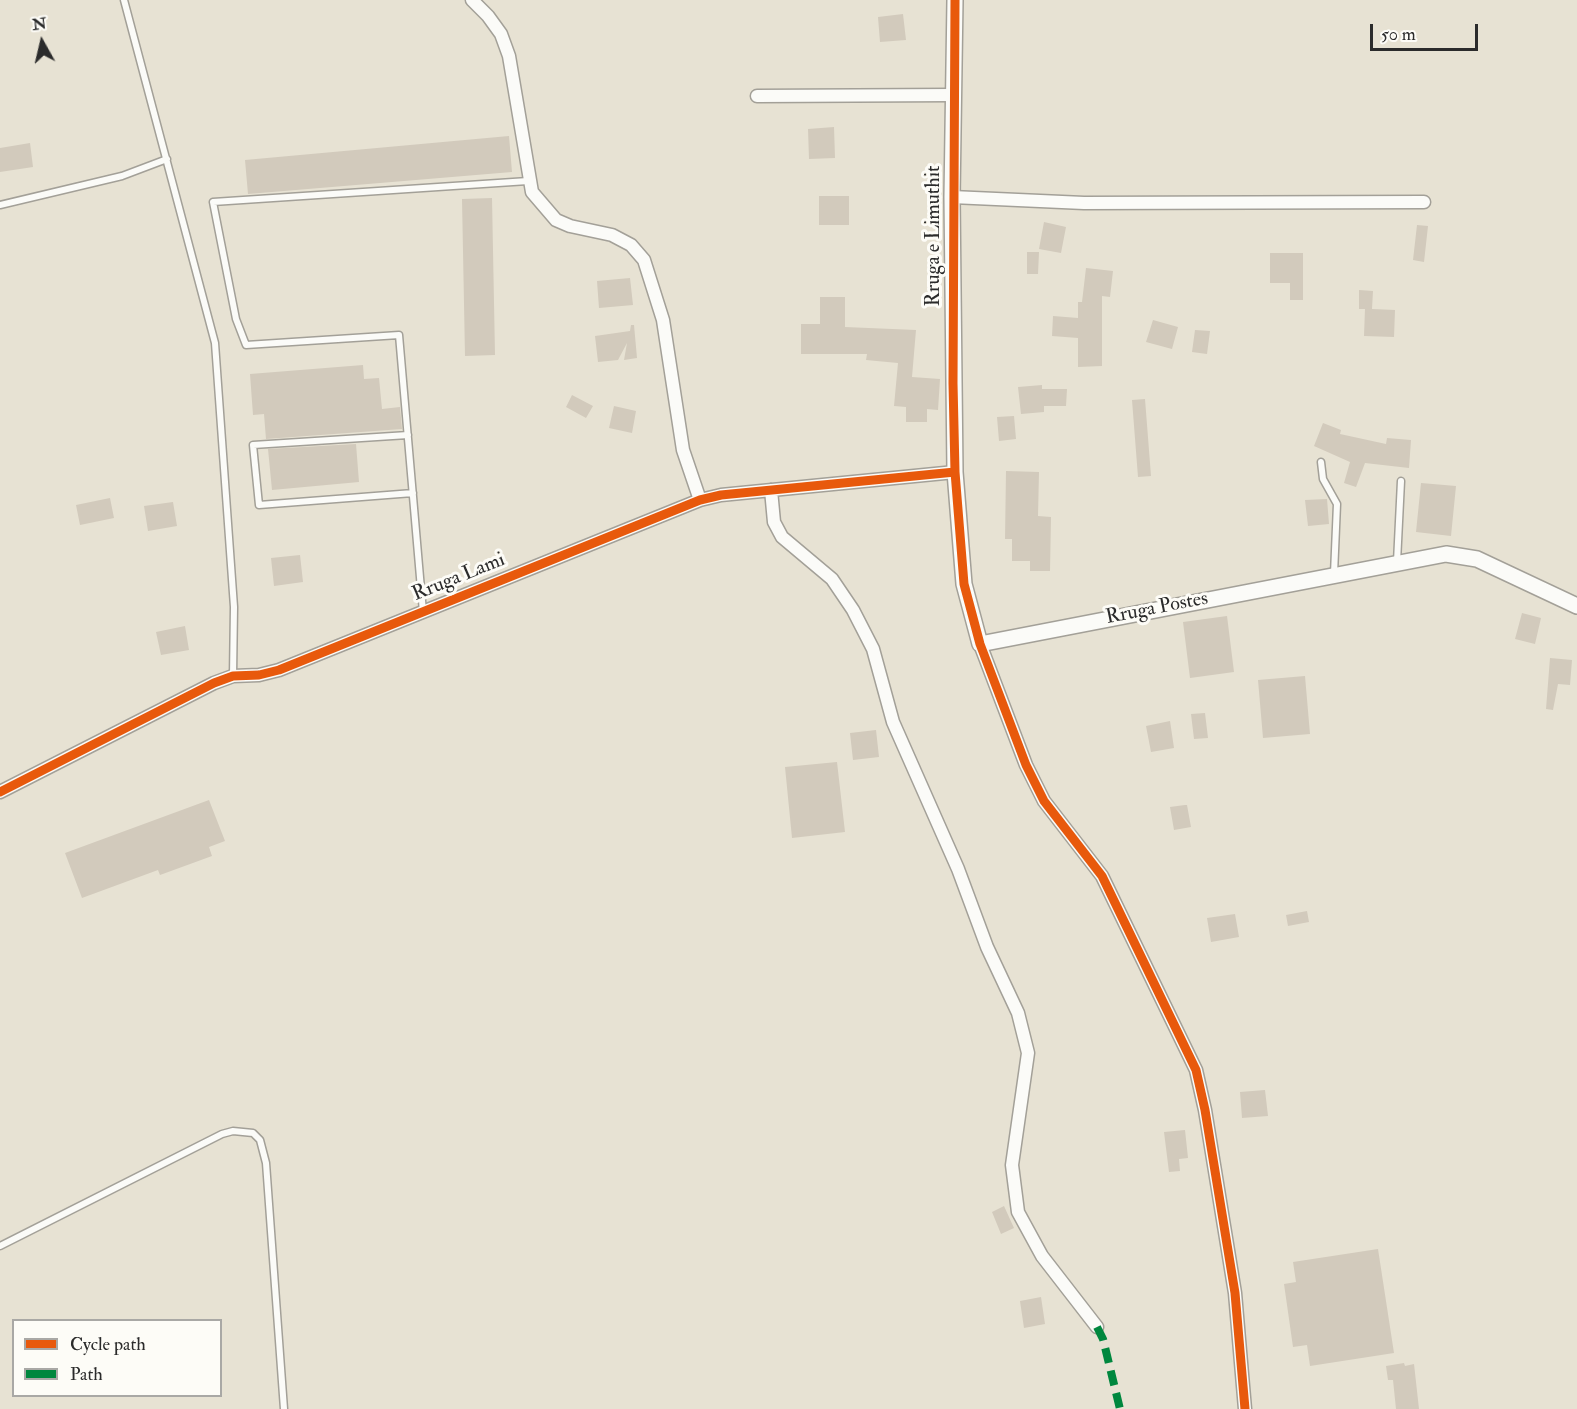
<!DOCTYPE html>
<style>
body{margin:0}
#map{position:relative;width:1577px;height:1409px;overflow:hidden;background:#e7e2d3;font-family:"IM FELL Double Pica",serif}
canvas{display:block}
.legend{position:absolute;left:12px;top:1319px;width:210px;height:78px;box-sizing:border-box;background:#fdfcf7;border:2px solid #a9a8a5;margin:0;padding:8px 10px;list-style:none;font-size:18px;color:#2b2b2b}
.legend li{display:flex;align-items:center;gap:12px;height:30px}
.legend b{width:30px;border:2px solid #a9a8a5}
.north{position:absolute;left:12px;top:12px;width:60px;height:60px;-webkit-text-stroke:4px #fdfcf7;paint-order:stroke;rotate:352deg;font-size:16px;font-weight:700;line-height:24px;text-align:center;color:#2b2b2b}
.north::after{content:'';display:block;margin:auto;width:21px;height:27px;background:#2b2b2b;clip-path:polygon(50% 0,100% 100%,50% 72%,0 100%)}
.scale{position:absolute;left:1370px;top:24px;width:108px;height:27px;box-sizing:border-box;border:3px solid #2b2b2b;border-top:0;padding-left:8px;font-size:18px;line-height:21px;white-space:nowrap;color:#2b2b2b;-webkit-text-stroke:4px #fdfcf7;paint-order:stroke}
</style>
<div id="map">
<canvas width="1577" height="1409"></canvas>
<ul class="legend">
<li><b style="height:8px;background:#e8590c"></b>Cycle path</li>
<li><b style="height:8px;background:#00873e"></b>Path</li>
</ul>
<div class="north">N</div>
<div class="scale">50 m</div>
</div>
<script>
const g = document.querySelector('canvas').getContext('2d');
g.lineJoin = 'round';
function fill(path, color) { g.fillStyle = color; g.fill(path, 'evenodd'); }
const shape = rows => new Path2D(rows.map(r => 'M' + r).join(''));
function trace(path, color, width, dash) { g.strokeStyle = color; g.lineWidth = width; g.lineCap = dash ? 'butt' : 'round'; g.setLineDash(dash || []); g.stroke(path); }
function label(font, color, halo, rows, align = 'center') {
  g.font = font + ' "IM FELL Double Pica",serif'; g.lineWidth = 6; g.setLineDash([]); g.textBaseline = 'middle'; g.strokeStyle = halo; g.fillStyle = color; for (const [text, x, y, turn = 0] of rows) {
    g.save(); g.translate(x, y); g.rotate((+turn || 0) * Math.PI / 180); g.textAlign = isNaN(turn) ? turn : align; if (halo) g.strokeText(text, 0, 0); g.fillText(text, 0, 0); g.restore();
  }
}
fill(shape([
 [903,14,906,40,880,42,878,17],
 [834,127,835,158,809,159,808,129],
 [509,136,512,172,248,194,245,160],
 [30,143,33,167,0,172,0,148],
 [819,196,849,196,849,225,819,225],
 [492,198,495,355,465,356,462,199],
 [1044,222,1066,227,1061,253,1039,249],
 [1417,225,1428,226,1424,262,1413,260],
 [1027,252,1039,252,1038,274,1027,274],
 [1270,253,1303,253,1303,300,1290,300,1290,283,1270,283],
 [1086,268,1113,271,1110,297,1102,296,1102,366,1078,367,1078,338,1052,336,1053,316,1078,318,1078,302,1082,302],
 [630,278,633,305,599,308,597,281],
 [1359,290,1373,291,1372,309,1395,310,1394,337,1364,336,1365,309,1359,309],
 [820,297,845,297,845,327,916,330,912,377,940,379,938,410,927,409,927,422,906,422,906,407,894,406,898,363,866,360,867,354,801,354,801,324,820,324],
 [1153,320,1178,327,1172,349,1146,342],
 [631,325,634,325,637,358,624,360,627,343,618,360,598,362,595,336,630,331],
 [1195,330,1210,331,1207,354,1192,352],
 [363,365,364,379,379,378,382,409,400,407,402,429,266,439,264,414,253,415,250,374],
 [1042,385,1042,389,1067,389,1066,406,1044,406,1044,412,1021,414,1018,387],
 [572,395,593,406,586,418,566,407],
 [1145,399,1151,476,1138,477,1132,400],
 [614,406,636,411,632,433,609,428],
 [1014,416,1016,439,999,441,997,417],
 [1323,423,1341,430,1340,434,1386,444,1387,438,1411,440,1409,468,1365,463,1356,487,1344,483,1350,462,1314,446],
 [356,444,359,482,272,490,268,449],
 [1006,471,1039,472,1038,516,1051,517,1050,571,1030,571,1030,561,1012,561,1012,539,1005,539],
 [1421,483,1456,486,1451,536,1416,532],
 [110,498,114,518,80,525,76,505],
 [1327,499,1329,524,1308,526,1305,500],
 [173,502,177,526,148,531,144,506],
 [300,555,303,582,274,586,271,558],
 [1522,613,1541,618,1535,644,1515,639],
 [1227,616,1234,672,1190,678,1183,622],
 [185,626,189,650,161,655,156,632],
 [1550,658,1572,660,1570,685,1558,684,1553,710,1546,709],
 [1305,676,1310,734,1263,738,1258,680],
 [1205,713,1208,738,1194,739,1191,714],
 [1170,721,1174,748,1151,752,1146,726],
 [876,730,879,757,853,760,850,733],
 [837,762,845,832,792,838,785,767],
 [209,800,225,841,209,847,212,856,160,875,158,870,82,898,65,853],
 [1185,805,1187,805,1191,827,1174,830,1170,807],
 [1307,911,1309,922,1288,926,1286,915],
 [1235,914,1239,937,1211,942,1207,918],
 [1265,1090,1268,1116,1242,1118,1240,1092],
 [1185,1130,1188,1158,1179,1159,1180,1171,1169,1172,1164,1132],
 [1004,1206,1014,1228,1001,1234,992,1212],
 [1378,1249,1394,1353,1310,1366,1307,1345,1293,1347,1284,1284,1296,1282,1293,1262],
 [1041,1297,1045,1324,1024,1328,1020,1301],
 [1404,1363,1405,1366,1414,1364,1419,1409,1396,1409,1393,1380,1388,1380,1386,1366]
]), '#d2cabc');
const service = shape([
 [124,0,215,343,234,607,233,676],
 [0,205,122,176,167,159],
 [408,435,253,445,259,505,413,493],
 [1321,462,1323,479,1337,504,1334,574],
 [1397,562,1401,481],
 [423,612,399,335,246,345,236,319,213,202,528,181],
 [0,1246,222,1134,233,1131,253,1133,260,1140,266,1163,284,1409]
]);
const minor = shape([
 [472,0,488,16,501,34,509,56,532,192,556,220,570,226,612,235,631,245,644,260,663,320,683,450,700,500],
 [757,96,954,95],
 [952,197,1084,203,1424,202],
 [771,490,774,522,782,537,832,579,853,610,873,649,893,722,958,869,987,947,1018,1013,1028,1053,1012,1165,1018,1212,1042,1256,1097,1327],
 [980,644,1026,765,1044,801,1102,876,1196,1070,1205,1110,1235,1293,1245,1409],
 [0,792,214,683,233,676,259,675,279,670,700,500,721,495,955,472]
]);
const tertiary = shape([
 [955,0,952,197,955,472,964,584,980,644,1446,554,1477,559,1577,606]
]);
trace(service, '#a3a098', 9);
trace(minor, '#a3a098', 15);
trace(tertiary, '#a3a098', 18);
trace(service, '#fbfbf8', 6);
trace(minor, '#fbfbf8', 12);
trace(tertiary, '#fbfbf8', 15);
trace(shape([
 [1097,1327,1103,1339,1120,1409]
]), '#00873e', 8, [15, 8]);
trace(shape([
 [955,0,953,383,955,472,964,584,980,644,1026,765,1044,801,1102,876,1196,1070,1205,1110,1235,1293,1245,1409],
 [0,792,214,683,233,676,259,675,279,670,700,500,721,495,955,472]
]), '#e8590c', 9);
label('20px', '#2b2b2b', '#fdfcf7', [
 ["Rruga e Limuthit",935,236,-90],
 ["Rruga Lami",459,578,-22],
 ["Rruga Postes",1157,609,-11]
]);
</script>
